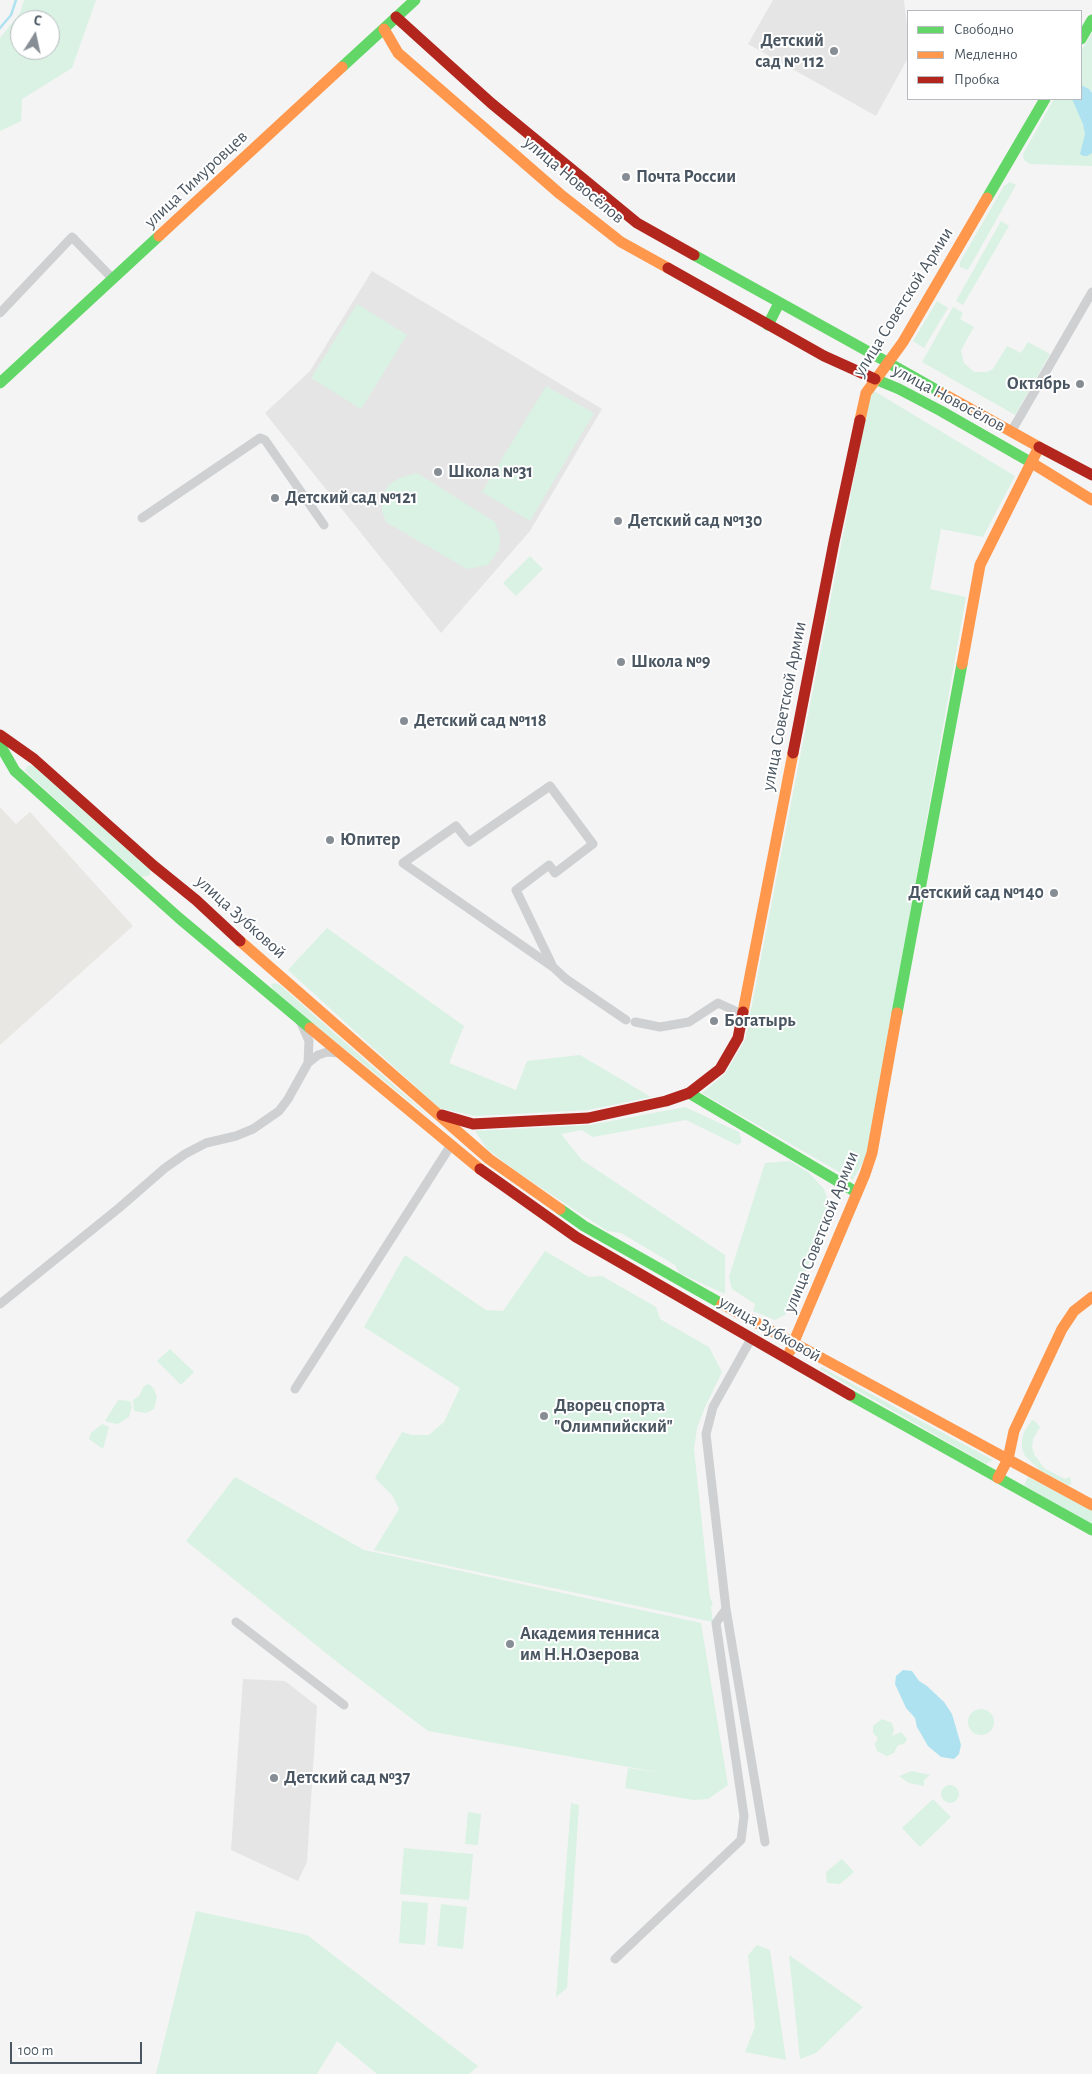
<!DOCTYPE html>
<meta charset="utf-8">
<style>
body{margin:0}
#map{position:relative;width:1092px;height:2074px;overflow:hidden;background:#f4f4f4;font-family:"Alegreya Sans",sans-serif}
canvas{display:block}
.legend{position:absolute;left:907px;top:10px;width:175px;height:90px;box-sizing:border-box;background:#fff;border:1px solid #b7bbc0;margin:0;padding:6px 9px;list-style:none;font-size:15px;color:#4a5661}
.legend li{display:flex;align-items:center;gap:10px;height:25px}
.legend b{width:25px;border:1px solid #b7bbc0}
.north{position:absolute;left:10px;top:10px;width:50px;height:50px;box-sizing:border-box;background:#fff;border:1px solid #b7bbc0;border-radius:50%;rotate:10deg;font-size:14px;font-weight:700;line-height:20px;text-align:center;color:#4a5661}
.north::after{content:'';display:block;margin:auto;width:18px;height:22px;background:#868d94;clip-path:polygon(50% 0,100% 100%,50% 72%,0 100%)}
.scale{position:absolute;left:10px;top:2042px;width:132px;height:22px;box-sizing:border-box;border:2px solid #4a5661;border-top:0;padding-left:6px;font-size:15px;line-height:18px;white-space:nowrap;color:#4a5661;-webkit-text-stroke:4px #fff;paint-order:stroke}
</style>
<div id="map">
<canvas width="1092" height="2074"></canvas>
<ul class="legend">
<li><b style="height:6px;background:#63d668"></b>Свободно</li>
<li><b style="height:6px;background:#ff974d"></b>Медленно</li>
<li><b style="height:6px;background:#b3261e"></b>Пробка</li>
</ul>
<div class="north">С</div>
<div class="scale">100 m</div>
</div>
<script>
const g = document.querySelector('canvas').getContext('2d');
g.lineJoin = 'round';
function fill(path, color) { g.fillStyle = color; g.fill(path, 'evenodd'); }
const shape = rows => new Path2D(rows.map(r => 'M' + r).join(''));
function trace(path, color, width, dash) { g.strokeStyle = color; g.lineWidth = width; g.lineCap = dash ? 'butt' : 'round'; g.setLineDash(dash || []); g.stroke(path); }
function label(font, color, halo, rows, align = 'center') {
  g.font = font + ' "Alegreya Sans",sans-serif'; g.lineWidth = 4; g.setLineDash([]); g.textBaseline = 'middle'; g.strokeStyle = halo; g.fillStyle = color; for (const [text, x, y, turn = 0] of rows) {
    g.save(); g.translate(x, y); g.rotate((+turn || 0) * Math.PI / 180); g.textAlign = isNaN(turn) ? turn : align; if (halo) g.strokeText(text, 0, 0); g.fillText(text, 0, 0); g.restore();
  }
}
fill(shape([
 [0,807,16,824,30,812,133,926,0,1045]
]), '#e8e7e3');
fill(shape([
 [773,0,904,0,908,34,908,58,876,116,748,44],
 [372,271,602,409,530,531,441,633,265,413,310,371],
 [243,1679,285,1681,317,1706,307,1862,298,1881,231,1850]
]), '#e6e5e6');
fill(shape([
 [24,0,96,0,72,68,22,99,21,121,0,131,0,38,20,13],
 [20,20,50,20,50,50,20,50],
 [1092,33,1092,166,1030,164,1024,160,1023,154,1054,99,1081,99,1081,51],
 [1010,182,1016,185,968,270,960,267,960,262,1004,186],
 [1001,221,1009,226,963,305,956,301],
 [937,301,948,308,924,348,913,341],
 [357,304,407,335,361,409,311,378],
 [953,307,963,313,960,319,974,327,961,350,964,363,974,372,987,372,993,369,1007,346,1021,353,1028,342,1050,354,1015,415,922,362],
 [546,386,594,413,530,521,482,492],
 [874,391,1015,476,983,537,941,529,930,589,966,597,867,1155,853,1180,702,1093,725,1074,745,1040,870,396],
 [417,473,495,522,500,536,499,550,488,565,467,569,386,522,382,511,382,498,385,490,390,484,399,478],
 [530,556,543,569,516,596,503,583],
 [29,765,36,767,150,868,150,875,142,877,29,775,25,770],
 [327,928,464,1026,449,1063,516,1090,527,1061,580,1055,651,1097,588,1110,475,1116,439,1108,288,970],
 [274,983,280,985,433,1120,275,993,271,985],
 [685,1107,739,1132,742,1142,737,1145,686,1120,593,1137,582,1130,561,1134,582,1160,725,1255,725,1294,679,1273,675,1265,621,1233,607,1231,517,1172,487,1149,475,1131,590,1125],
 [790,1161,809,1173,824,1189,830,1207,819,1240,785,1315,775,1320,753,1311,755,1304,732,1289,729,1277,765,1163],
 [545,1251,589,1277,602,1276,656,1307,660,1319,709,1347,722,1372,705,1407,697,1428,694,1449,710,1598,713,1603,711,1607,713,1622,374,1550,399,1509,392,1495,375,1478,402,1432,412,1435,429,1435,444,1422,460,1388,364,1327,405,1255,486,1310,503,1311],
 [170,1349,194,1372,181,1385,157,1361],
 [821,1367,993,1460,986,1464,820,1369],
 [149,1384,154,1389,157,1397,154,1409,146,1413,134,1411,133,1400,139,1396,144,1386],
 [118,1400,130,1401,132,1407,129,1417,118,1424,107,1422,105,1421],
 [1032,1420,1035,1421,1040,1427,1033,1439,1032,1447,1034,1454,1044,1468,1065,1479,1069,1477,1071,1479,1071,1484,1068,1485,1042,1472,1025,1456,1022,1448,1022,1440,1024,1432],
 [102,1424,109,1427,103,1449,89,1439,91,1433],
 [235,1477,364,1550,701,1623,728,1785,708,1799,693,1800,625,1788,628,1768,662,1773,428,1731,341,1665,186,1541],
 [1028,1477,1092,1510,1092,1526,1024,1485],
 '968 1722a13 13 0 1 1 26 0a13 13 0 1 1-26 0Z',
 [882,1719,892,1723,894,1730,892,1736,901,1732,907,1739,904,1744,898,1745,894,1753,887,1756,877,1751,875,1744,878,1738,873,1733,873,1726],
 [912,1771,930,1775,924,1780,924,1786,909,1783,899,1776],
 '941 1794a9 9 0 1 1 18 0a9 9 0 1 1-18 0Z',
 [933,1799,951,1817,920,1847,902,1828],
 [571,1803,579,1805,567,1988,556,1997],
 [468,1812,481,1814,478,1845,465,1844],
 [404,1848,473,1854,469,1900,400,1894],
 [842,1859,854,1872,840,1884,827,1883,826,1872],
 [402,1901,428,1903,425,1945,399,1943],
 [441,1904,467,1907,463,1949,437,1946],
 [196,1911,307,1935,478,2066,469,2074,377,2074,337,2041,317,2074,156,2074],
 [757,1945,770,1950,786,2060,745,2052,755,2027,748,1955],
 [789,1955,863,2007,816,2053,800,2059]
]), '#d9f2e3');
fill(shape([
 [1081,85,1089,89,1092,93,1092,153,1087,156,1083,156,1080,154,1085,134,1083,124,1072,99,1081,99],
 [903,1670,912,1671,919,1681,927,1686,944,1702,952,1714,961,1745,959,1754,954,1759,941,1757,928,1746,917,1727,915,1718,906,1708,895,1684,896,1676]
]), '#aee2f0');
trace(shape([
 [0,28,11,15,16,0]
]), '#aee2f0', 2.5);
trace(shape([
 [0,313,72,237,113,279],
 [1011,432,1092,292],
 [142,518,260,438,265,440,324,525],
 [553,967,516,890,549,865,555,873,593,844,550,786,469,842,456,826,403,863,553,967,566,979,626,1020],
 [635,1022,660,1027,689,1022,718,1003,742,1014],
 [308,1063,318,1055,327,1052,338,1053],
 [0,1304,119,1208,165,1168,185,1154,206,1143,236,1136,253,1129,279,1111,288,1099,308,1063,309,1041,301,1023],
 [751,1339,713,1407,706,1434,726,1609,765,1842],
 [295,1389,451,1145],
 [236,1622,344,1705],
 [615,1959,741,1840,744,1816,716,1623,726,1609]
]), '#ced0d2', 9);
trace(shape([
 [1081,39,1092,20],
 [342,67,415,0],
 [987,198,1045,99],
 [694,255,887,362],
 [768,325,779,303],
 [887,362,942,393],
 [875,379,899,389,941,411,1032,463],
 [0,383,159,236],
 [0,745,15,771,179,918,310,1028],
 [897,1013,962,664],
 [689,1093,856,1192],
 [560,1209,584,1226,722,1304],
 [850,1395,1092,1530]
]), '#63d668', 11);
trace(shape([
 [384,29,398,53,560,194,621,242,668,268],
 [159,236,342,67],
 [942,393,1039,447,980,565,962,664],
 [860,420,866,393,903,342,987,198],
 [1032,463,1092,500],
 [240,941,489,1159,560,1209],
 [743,1012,793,753],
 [310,1028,480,1169],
 [722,1304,1092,1505],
 [790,1351,865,1174,872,1153,897,1013],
 [998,1478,1008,1459,1014,1431,1062,1329,1074,1311,1092,1297]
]), '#ff974d', 11);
trace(shape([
 [396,17,491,103,637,223,694,255],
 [668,268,824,356,875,379],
 [1039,447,1092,475],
 [0,735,34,759,154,866,196,900,240,941],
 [793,753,834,542,860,420],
 [442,1115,473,1124,588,1118,666,1101,689,1093,720,1069,738,1038,743,1012],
 [480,1169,576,1237,850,1395]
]), '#b3261e', 11);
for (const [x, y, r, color] of [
 [834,51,5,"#868d94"],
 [626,177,5,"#868d94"],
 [1080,384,5,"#868d94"],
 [438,472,5,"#868d94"],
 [275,498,5,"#868d94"],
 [618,521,5,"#868d94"],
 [621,662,5,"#868d94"],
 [404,721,5,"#868d94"],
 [330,840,5,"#868d94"],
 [1054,893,5,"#868d94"],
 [714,1021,5,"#868d94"],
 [544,1416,5,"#868d94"],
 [510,1644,5,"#868d94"],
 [274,1778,5,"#868d94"]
]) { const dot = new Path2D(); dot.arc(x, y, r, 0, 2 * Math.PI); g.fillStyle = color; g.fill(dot); trace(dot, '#fff', 2); }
label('bold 18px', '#4a5661', '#fff', [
 ["Детский",824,41,"right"],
 ["сад № 112",824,62,"right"],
 ["Почта России",636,177],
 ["Октябрь",1070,384,"right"],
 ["Школа №31",448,472],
 ["Детский сад №121",285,498],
 ["Детский сад №130",628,521],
 ["Школа №9",631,662],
 ["Детский сад №118",414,721],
 ["Юпитер",340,840],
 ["Детский сад №140",1044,893,"right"],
 ["Богатырь",724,1021],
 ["Дворец спорта",554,1406],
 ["\"Олимпийский\"",554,1427],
 ["Академия тенниса",520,1634],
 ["им Н.Н.Озерова",520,1655],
 ["Детский сад №37",284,1778]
], 'left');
label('18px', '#4a5661', '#fff', [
 ["улица Тимуровцев",196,179,-43],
 ["улица Новосёлов",574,180,40],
 ["улица Советской Армии",903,302,-58],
 ["улица Новосёлов",949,398,28],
 ["улица Советской Армии",784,706,-79],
 ["улица Зубковой",241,917,42],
 ["улица Советской Армии",821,1232,-68],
 ["улица Зубковой",770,1329,30]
]);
</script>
